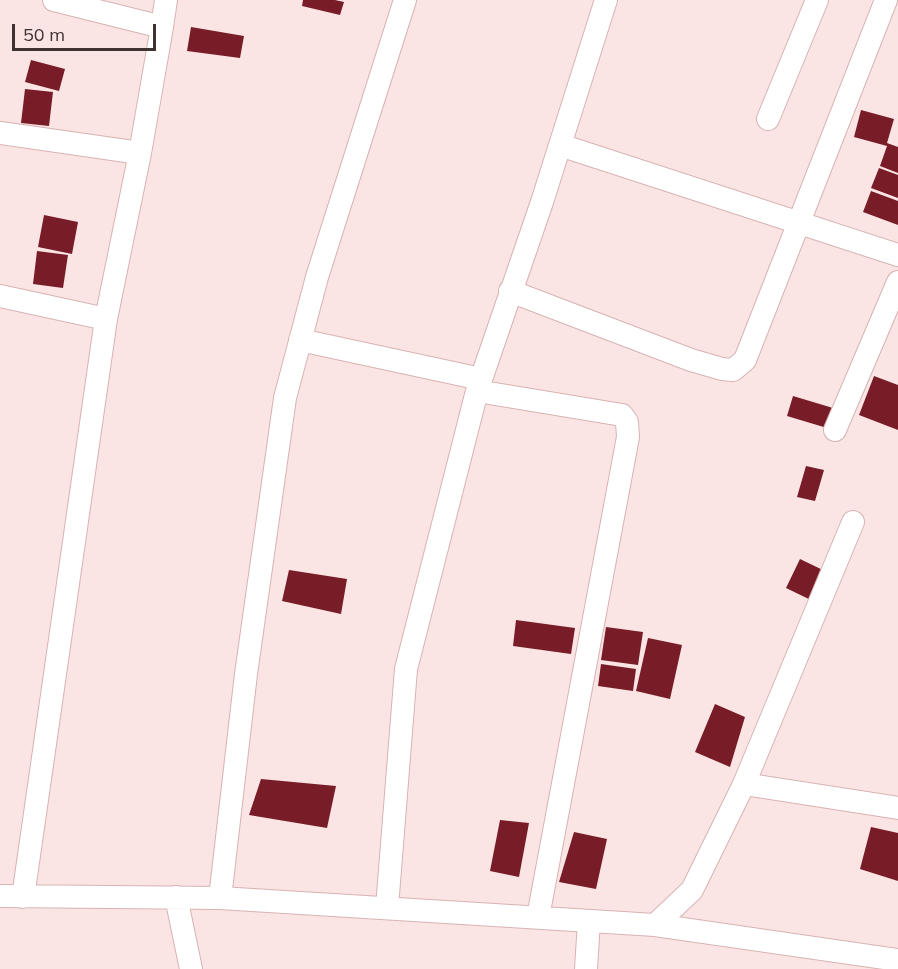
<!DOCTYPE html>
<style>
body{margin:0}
#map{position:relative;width:898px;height:969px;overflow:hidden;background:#fbe5e4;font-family:Mulish,sans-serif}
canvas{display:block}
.scale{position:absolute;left:12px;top:24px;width:144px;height:27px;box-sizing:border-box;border:3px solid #413232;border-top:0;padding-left:8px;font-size:18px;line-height:21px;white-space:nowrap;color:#413232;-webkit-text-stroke:4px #fbe5e4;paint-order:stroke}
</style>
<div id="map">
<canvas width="898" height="969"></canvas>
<div class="scale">50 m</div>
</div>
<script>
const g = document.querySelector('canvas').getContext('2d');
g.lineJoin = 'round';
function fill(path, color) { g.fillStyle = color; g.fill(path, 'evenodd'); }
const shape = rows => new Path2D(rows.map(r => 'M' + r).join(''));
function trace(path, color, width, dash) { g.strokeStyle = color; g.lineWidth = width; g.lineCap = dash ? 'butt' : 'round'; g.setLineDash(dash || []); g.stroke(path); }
fill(shape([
 [303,0,335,0,344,2,340,15,302,6],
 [191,27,244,36,240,58,187,51],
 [31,60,65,69,59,91,25,82],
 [25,89,53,92,49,126,21,123],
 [861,110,894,119,887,143,898,147,898,173,880,166,887,146,854,137],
 [879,168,898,175,898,198,871,188],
 [871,191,898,201,898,225,863,212],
 [44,215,78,222,72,254,38,247],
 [37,251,68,255,63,288,33,284],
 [874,376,898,385,898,430,859,415],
 [793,396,833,408,827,428,787,416],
 [806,466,824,470,815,501,797,497],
 [800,559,829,573,815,602,786,588],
 [289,570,347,579,341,614,282,601],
 [516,620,575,628,571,654,513,646],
 [606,627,643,632,638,665,601,660],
 [648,638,682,645,670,699,636,691],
 [601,664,636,669,633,691,598,686],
 [715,704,745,717,730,767,695,752],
 [261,779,336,786,327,828,249,815],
 [500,820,529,823,519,877,490,871],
 [871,827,898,833,898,881,860,869],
 [574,832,607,839,596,889,559,882]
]), '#781c27');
const minor = shape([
 [54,0,162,27,166,0],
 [768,119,817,0],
 [0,133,140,153],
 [560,145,898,255],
 [510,291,691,360,722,369,733,370,745,360,886,0],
 [0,296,106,319],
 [300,340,481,379],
 [477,391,622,415,627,422,628,437,538,917],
 [835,430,898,282],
 [744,784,898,808],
 [0,896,220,898,655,925,898,960],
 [23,897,106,319,140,153,162,27],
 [176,897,191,969],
 [220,898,246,674,285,398,317,277,405,0],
 [387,907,406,669,477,391,542,202,606,0],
 [655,925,692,890,744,784,853,522],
 [586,969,589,921]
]);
trace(minor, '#d7b3b3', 24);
trace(minor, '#fff', 22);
</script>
